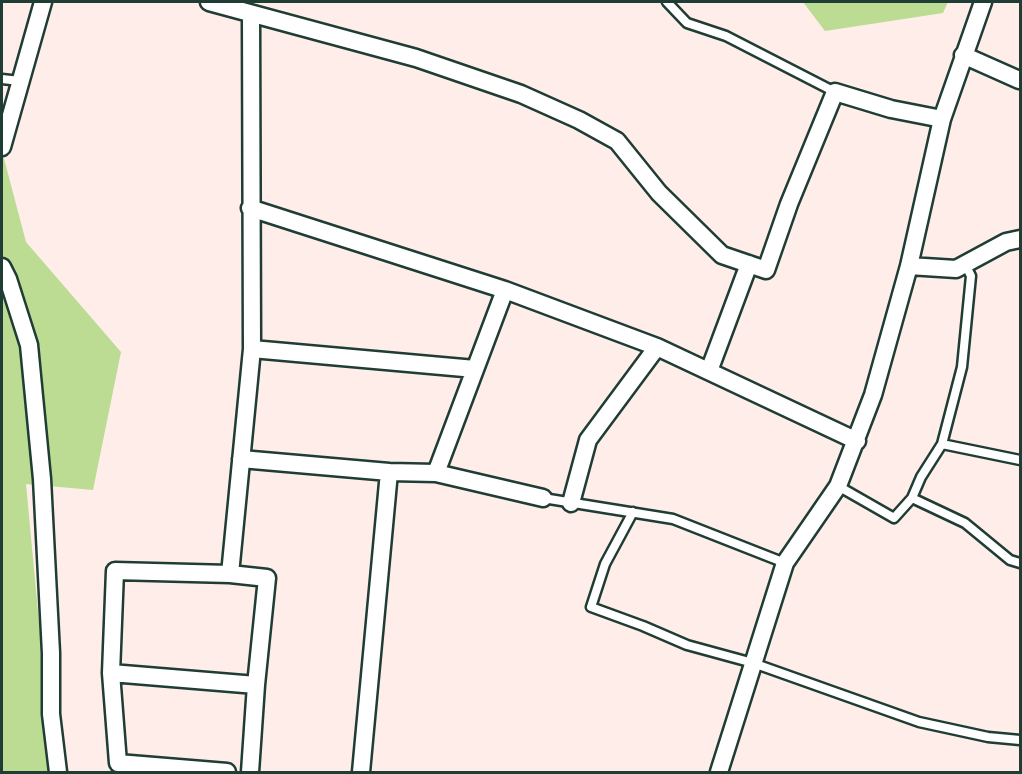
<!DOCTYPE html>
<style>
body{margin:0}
#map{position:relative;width:1022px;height:774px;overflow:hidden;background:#ffede9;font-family:Caveat,sans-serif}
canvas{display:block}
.frame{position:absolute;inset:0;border:3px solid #1f3d34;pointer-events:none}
</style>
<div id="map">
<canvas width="1022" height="774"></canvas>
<div class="frame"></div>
</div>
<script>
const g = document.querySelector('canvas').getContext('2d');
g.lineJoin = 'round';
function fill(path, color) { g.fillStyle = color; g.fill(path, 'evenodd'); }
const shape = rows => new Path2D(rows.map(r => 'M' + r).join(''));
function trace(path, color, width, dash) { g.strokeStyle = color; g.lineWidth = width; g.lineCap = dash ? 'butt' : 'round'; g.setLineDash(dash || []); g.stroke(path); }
fill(shape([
 [803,2,948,2,943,13,825,31],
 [2,151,26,242,121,352,93,490,26,484,53,772,2,772]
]), '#bcdb93');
const service = shape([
 [667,2,687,23,726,36,835,92],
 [2,79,20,81],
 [942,444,1020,460],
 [838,486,894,518,912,498,921,477,942,444,962,367,971,276,965,264],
 [543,498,673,519,785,563],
 [912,498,965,523,1010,560,1020,563],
 [633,512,605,564,591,607,643,626,687,645,753,663,919,722,988,737,1020,740]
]);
const minor = shape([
 [209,2,416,58,521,94,579,120,617,141,659,193,722,255,766,270,789,204,835,92,891,109,942,119],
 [963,55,1019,80,1020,79],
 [2,147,43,2],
 [250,208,505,290,436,473],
 [909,266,956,269,1006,242,1020,239],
 [2,267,8,279,29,345,42,479,51,653,51,714,58,772],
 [505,290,657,347,857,441],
 [252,349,475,369],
 [709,371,749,264],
 [241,459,389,472,436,473,543,498],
 [571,503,588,440,657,347],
 [230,574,267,578,256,685,250,772],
 [111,673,256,685],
 [227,772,118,763,111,673,115,571,230,574,252,349,251,14],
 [361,772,389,472],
 [719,772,785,563,838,486,873,395,909,266,942,119,983,2]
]);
trace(service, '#1f3d34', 13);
trace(minor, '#1f3d34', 21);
trace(service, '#fff', 8);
trace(minor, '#fff', 16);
</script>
